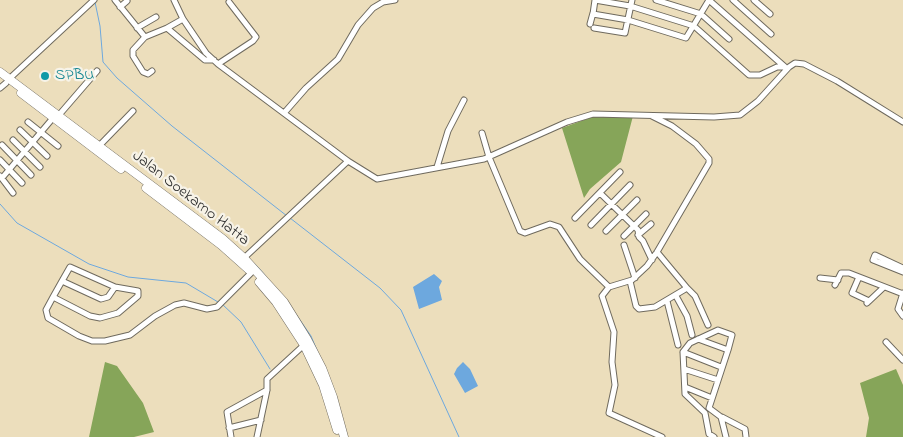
<!DOCTYPE html>
<style>
body{margin:0}
canvas{display:block;background:#ecdebc}
</style>
<canvas width="903" height="437"></canvas>
<script>
const g = document.querySelector('canvas').getContext('2d');
g.lineJoin = 'round';
function fill(path, color) { g.fillStyle = color; g.fill(path, 'evenodd'); }
const shape = rows => new Path2D(rows.map(r => 'M' + r).join(''));
function trace(path, color, width, dash) { g.strokeStyle = color; g.lineWidth = width; g.lineCap = dash ? 'butt' : 'round'; g.setLineDash(dash || []); g.stroke(path); }
function label(font, color, halo, rows, align = 'center') {
  g.font = font + ' "Indie Flower",sans-serif'; g.lineWidth = 4.5; g.setLineDash([]); g.textBaseline = 'middle'; g.strokeStyle = halo; g.fillStyle = color; for (const [text, x, y, turn = 0] of rows) {
    g.save(); g.translate(x, y); g.rotate((+turn || 0) * Math.PI / 180); g.textAlign = isNaN(turn) ? turn : align; if (halo) g.strokeText(text, 0, 0); g.fillText(text, 0, 0); g.restore();
  }
}
fill(shape([
 [633,116,621,162,590,189,584,198,562,128,592,117],
 [105,362,117,366,143,403,154,432,134,437,89,437],
 [896,369,903,385,903,437,866,437,869,418,860,383]
]), '#86a559');
fill(shape([
 [434,274,442,281,439,287,442,300,419,309,413,287],
 [463,362,470,369,478,386,465,393,454,374,457,368]
]), '#6da8de');
trace(shape([
 [95,2,100,26,103,62,117,78,172,126,287,216],
 [0,204,17,223,89,264,128,277,186,283,218,302],
 [290,218,380,288,401,310,459,437],
 [254,263,265,275],
 [222,304,241,322,270,369],
 [291,307,311,336,319,355]
]), '#6da8de', 1);
const minor = shape([
 [115,0,145,37],
 [174,0,183,19,206,53,218,64,348,161,377,179,484,159,567,122,593,114,714,117,740,115,758,101,789,67,795,63,804,64,837,81,903,122],
 [595,0,630,6,694,26,749,75,760,75,777,67,784,67],
 [595,0,593,14,628,20,686,38,709,0],
 [656,0,701,14,729,39],
 [709,0,785,67],
 [733,0,771,34],
 [754,0,770,14],
 [120,7,127,1],
 [590,24,593,13],
 [137,28,156,17],
 [167,28,183,19],
 [594,28,625,33,632,0],
 [218,64,253,41,256,37,229,2],
 [152,71,148,74,143,72,133,56,133,50,145,37,167,28,205,60,214,60],
 [9,79,94,0],
 [0,88,6,83],
 [285,112,306,88,338,59,358,25,373,8,383,2,395,0],
 [59,115,97,71],
 [652,116,672,126,696,144,709,159,709,163,657,252,647,266,632,280,609,287,602,296,614,332,612,362,615,385,609,413,662,437],
 [28,122,58,146],
 [20,130,47,156],
 [482,133,489,157,520,231,525,233,550,224,559,227,580,259,609,287],
 [13,140,40,167],
 [2,145,31,175],
 [99,146,133,111],
 [0,160,22,183],
 [437,167,448,131,464,100],
 [0,176,13,193],
 [2,178,53,118],
 [600,193,638,230,639,237,643,241,652,260],
 [575,218,620,172],
 [591,225,630,185],
 [606,231,637,200],
 [638,235,651,224],
 [624,236,646,214],
 [624,245,635,278],
 [244,258,348,161],
 [873,260,875,255,903,268],
 [873,260,903,272],
 [859,277,852,293,869,301],
 [820,278,838,280],
 [62,281,101,299,108,297,115,287],
 [630,281,636,306,639,309,655,307,687,288,657,252],
 [835,285,841,273,849,273,903,294],
 [687,288,695,296,708,325],
 [903,293,898,309,903,316],
 [676,296,687,316,692,335],
 [53,297,90,316,100,318,118,313,138,296,138,291,115,287,70,267,62,281,53,297,46,310,48,318,79,336,92,341,105,341,130,335,155,316,175,305,184,303,207,309,217,307,251,273],
 [667,301,678,345],
 [867,303,884,287],
 [698,339,728,350,709,408,721,417,726,437],
 [886,342,903,360],
 [683,352,685,394,705,413,709,434,714,437],
 [721,367,683,352,690,343,718,330,732,335,728,350],
 [684,369,718,380],
 [685,387,712,398],
 [722,417,745,429,746,437],
 [229,428,261,420],
 [231,437,227,412,267,390],
 [257,437,267,390,267,379,304,345]
]);
const highway = shape([
 [0,72,223,239,244,258,284,302,307,339,322,368,333,397,344,437],
 [21,93,121,169],
 [146,188,221,245,249,270],
 [259,282,276,302,304,345,323,385,337,430]
]);
trace(minor, '#6f6a5e', 7);
trace(highway, '#6f6a5e', 9);
trace(minor, '#fff', 5);
trace(highway, '#fff', 8);
for (const [x, y, r, color] of [
 [45,76,5,"#0f9aa8"]
]) { const dot = new Path2D(); dot.arc(x, y, r, 0, 2 * Math.PI); g.fillStyle = color; g.fill(dot); trace(dot, '#f7f3e8', 2); }
label('16px', '#0d838f', '#f7f3e8', [
 ["SPBU",55,76]
], 'left');
label('16px', '#2b2b2b', '#f7f3e8', [
 ["Jalan Soekarno Hatta",190,199,38]
]);
</script>
